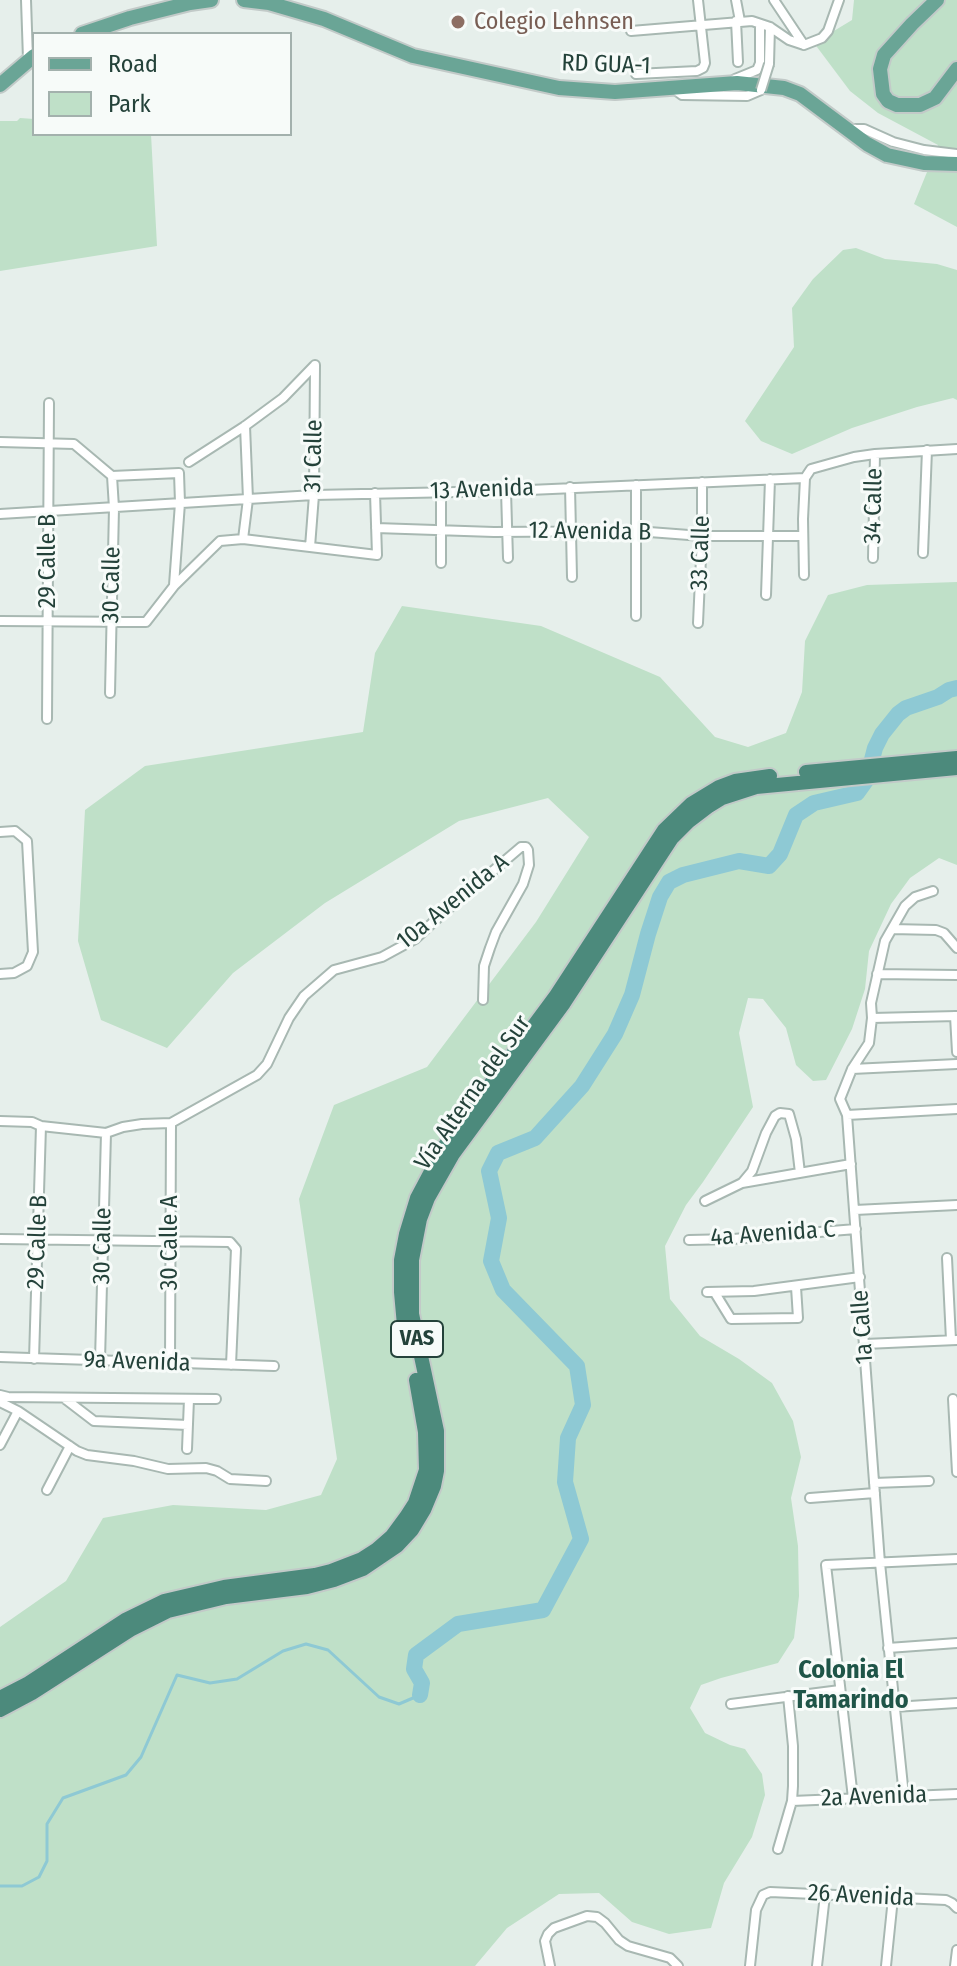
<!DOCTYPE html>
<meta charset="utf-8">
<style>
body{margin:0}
#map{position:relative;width:957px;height:1966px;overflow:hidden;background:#e6efeb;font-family:"Fira Sans Condensed",sans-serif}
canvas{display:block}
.legend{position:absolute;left:32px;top:32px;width:260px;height:104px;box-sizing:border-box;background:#f7fbf9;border:2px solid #a3b1ad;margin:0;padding:10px 14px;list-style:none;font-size:24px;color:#24423a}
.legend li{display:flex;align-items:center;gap:16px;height:40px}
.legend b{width:40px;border:2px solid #a3b1ad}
</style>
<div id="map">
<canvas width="957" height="1966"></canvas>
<ul class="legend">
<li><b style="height:10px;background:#6aa596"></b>Road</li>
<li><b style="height:22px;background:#bfe0c8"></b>Park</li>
</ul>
</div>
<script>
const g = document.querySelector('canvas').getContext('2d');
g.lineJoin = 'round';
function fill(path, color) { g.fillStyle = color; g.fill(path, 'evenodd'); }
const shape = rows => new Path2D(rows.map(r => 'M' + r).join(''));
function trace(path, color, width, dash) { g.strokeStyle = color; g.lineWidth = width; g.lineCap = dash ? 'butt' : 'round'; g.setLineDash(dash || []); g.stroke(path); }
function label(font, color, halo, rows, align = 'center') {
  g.font = font + ' "Fira Sans Condensed",sans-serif'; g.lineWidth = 6; g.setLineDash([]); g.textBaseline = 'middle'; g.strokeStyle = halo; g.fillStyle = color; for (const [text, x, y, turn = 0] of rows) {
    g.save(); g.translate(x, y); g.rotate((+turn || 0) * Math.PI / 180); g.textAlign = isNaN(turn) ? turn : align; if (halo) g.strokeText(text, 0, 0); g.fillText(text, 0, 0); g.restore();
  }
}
fill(shape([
 [854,0,957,0,957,227,914,204,938,145,878,113,850,91,814,43,852,20],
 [20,118,34,119,34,134,151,134,157,246,0,271,0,121,17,121],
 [856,248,885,259,937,264,957,270,957,400,953,398,917,407,852,428,792,454,761,441,745,421,794,347,792,308,813,279,843,250],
 [957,582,957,865,939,858,910,878,891,904,869,951,865,989,852,1029,826,1080,813,1081,796,1065,786,1028,763,999,748,998,739,1033,753,1107,703,1182,686,1205,665,1246,670,1299,700,1336,739,1359,772,1383,793,1421,801,1457,791,1498,798,1546,799,1596,794,1638,778,1663,721,1678,701,1685,690,1708,705,1733,730,1745,745,1749,762,1774,765,1795,752,1837,724,1883,711,1928,669,1934,632,1922,599,1893,559,1894,507,1928,475,1966,0,1966,0,1627,66,1581,103,1518,173,1505,266,1510,321,1495,337,1459,299,1199,334,1105,427,1067,536,922,589,837,548,798,459,821,325,903,233,973,167,1048,101,1020,78,941,85,810,145,766,363,732,375,653,402,606,541,626,660,677,715,737,748,747,786,733,802,692,805,641,828,595,867,585]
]), '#bfe0c8');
trace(shape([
 [0,1886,22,1886,39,1877,47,1861,47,1824,63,1798,126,1775,141,1757,177,1675,210,1683,237,1679,283,1651,306,1644,328,1650,379,1697,399,1704,420,1695]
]), '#8ec9d4', 3);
trace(shape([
 [420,1695,422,1683,414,1669,416,1655,458,1624,543,1610,581,1539,565,1482,568,1438,583,1405,577,1366,503,1290,491,1261,499,1218,489,1171,498,1153,535,1138,582,1086,615,1034,632,995,648,934,660,897,669,882,683,875,739,861,769,866,780,854,796,815,814,803,857,793,867,779,875,748,882,734,898,714,906,708,938,697,949,690,957,688]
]), '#8ec9d4', 16);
const minor = shape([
 [26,0,28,59],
 [736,0,740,21],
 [774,0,804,45],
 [736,21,738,62],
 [631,31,752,21,770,27,789,40,804,45,822,38,828,31,839,0],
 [769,64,770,27],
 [636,74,697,71,703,68,705,63,698,0],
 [735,79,757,70,760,63,760,24],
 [674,89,682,95,747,96,761,90],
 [850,129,864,129,893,142,924,150,957,154],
 [0,442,74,444,112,476,179,473,180,503,174,585],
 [189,462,245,426,283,398,314,366],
 [636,485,636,616],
 [570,487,572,577],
 [506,491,508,558],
 [0,514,314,495,506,491,805,478,811,469,854,457,875,454,957,449],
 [376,528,494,532,636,531,702,536,803,536],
 [243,539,248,499,245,426],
 [310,547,314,495,315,365],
 [923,553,927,450],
 [873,558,875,454],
 [441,563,441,492],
 [804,575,803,519,805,478],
 [766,595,770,479],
 [0,621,146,622,174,586,220,541,243,539,377,555,375,493],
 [698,623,702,536,702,482],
 [110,693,114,508,112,476],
 [47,719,49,403],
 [0,832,15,831,27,841,33,952,27,966,14,973,0,974],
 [892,929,936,930,944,933,957,948],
 [877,974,957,975],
 [955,1016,957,1052],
 [872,1018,957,1016],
 [852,1069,957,1064],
 [847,1115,957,1109],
 [0,1121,32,1122,41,1126,106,1133,123,1127,142,1124,171,1123,257,1075,267,1064,289,1018,304,996,334,970,382,957,415,939,441,915,521,847,526,847,528,850,529,865,523,884,496,932,490,948,484,966,483,1000],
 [742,1183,851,1164],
 [705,1201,742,1183,752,1171,766,1133,775,1116,780,1113,789,1114,796,1139,800,1173],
 [855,1210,957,1205],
 [0,1239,230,1242,236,1249,231,1365],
 [689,1240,733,1239,856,1229],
 [947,1258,951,1340],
 [707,1292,754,1291,860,1277],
 [715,1293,731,1319,798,1318,796,1287],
 [865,1344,957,1340],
 [0,1357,274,1366],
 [34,1359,41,1126],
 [100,1360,106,1133],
 [170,1363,171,1123],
 [0,1395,8,1397,216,1399],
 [64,1398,94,1421,188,1425],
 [953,1399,957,1472],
 [0,1402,18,1411,77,1451,87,1455,134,1461,168,1469,206,1468,217,1471,230,1479,266,1481],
 [0,1445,18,1411],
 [187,1449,189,1399],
 [874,1483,929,1481],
 [47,1490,70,1446],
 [810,1498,875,1493],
 [888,1648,957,1643],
 [731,1704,840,1690],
 [894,1707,957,1703],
 [904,1796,880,1563,847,1115,840,1099,852,1069,869,1043,872,1018,871,1003,885,941,905,906,915,897,933,891],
 [853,1798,826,1565,957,1559],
 [792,1801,957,1794],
 [778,1849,792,1801,793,1786,793,1746,788,1696],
 [550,1966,545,1941,548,1934,554,1928,587,1916,597,1917,605,1923,619,1940,628,1946,670,1958,678,1966],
 [750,1966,756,1910,763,1895,770,1892,946,1900,952,1903,957,1908],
 [817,1966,825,1895],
 [886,1966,893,1898],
 [955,1966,957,1950]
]);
const primary = shape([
 [244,0,269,3,324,19,413,56,559,88,615,92,737,83,784,88,800,94,867,144,887,155,924,163,957,164],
 [937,0,912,24,884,55,880,69,883,94,888,101,897,105,920,105,935,98,957,69],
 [82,34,130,18,190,3,211,0],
 [0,85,34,56]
]);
const trunk = shape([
 [806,772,957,758],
 [404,1325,401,1292,401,1260,406,1234,417,1198,444,1147,555,997,664,830,691,804,719,787,735,781,770,776],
 [0,1698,27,1684,125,1620,164,1601,224,1587,315,1575,331,1571,362,1559,376,1550,392,1536,406,1517,415,1503,426,1470,425,1432,416,1380],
 [0,1710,32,1693,130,1630,168,1611,226,1597,307,1587,334,1580,363,1569,397,1546,412,1530,424,1510,434,1486,437,1471,437,1431,412,1314,412,1260,420,1219,428,1198,453,1154,564,1003,672,838,688,822,709,806,722,798,756,787,957,768]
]);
trace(minor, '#a8b8b2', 12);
trace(primary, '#c2cac8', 18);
trace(trunk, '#c2cac8', 18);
trace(minor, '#fff', 8);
trace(primary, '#6aa596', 14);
trace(trunk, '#4c8a7c', 14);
const minorBridge = shape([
 [761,90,769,64]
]);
trace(minorBridge, '#a8b8b2', 12, []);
trace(minorBridge, '#fff', 8);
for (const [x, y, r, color] of [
 [458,22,8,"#8d6e63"]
]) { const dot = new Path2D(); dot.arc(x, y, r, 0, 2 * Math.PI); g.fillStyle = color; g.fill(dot); trace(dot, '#f7fbf9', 3); }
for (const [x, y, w] of [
 [417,1339,52]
]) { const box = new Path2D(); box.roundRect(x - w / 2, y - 18, w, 36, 6); g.fillStyle = '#f7fbf9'; g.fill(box); trace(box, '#24423a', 2); }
label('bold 22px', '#24423a', null, [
 ["VAS",417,1339]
]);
label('24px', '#785e54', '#f7fbf9', [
 ["Colegio Lehnsen",474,22]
], 'left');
label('24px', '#24423a', '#f7fbf9', [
 ["RD GUA-1",606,65,2],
 ["31 Calle",314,456,-89],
 ["13 Avenida",482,490,-2],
 ["34 Calle",874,506,-89],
 ["12 Avenida B",590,532,1],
 ["33 Calle",701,553,-88],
 ["29 Calle B",48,561,-90],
 ["30 Calle",112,585,-89],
 ["10a Avenida A",453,902,-39],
 ["Vía Alterna del Sur",473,1093,-55],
 ["4a Avenida C",773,1234,-4],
 ["29 Calle B",38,1242,-88],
 ["30 Calle A",170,1243,-90],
 ["30 Calle",103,1246,-89],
 ["1a Calle",863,1327,-94],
 ["9a Avenida",137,1362,2],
 ["2a Avenida",874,1797,-2],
 ["26 Avenida",861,1896,3]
]);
label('bold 26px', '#1f5548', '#f7fbf9', [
 ["Colonia El",851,1671],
 ["Tamarindo",851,1701]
]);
</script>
